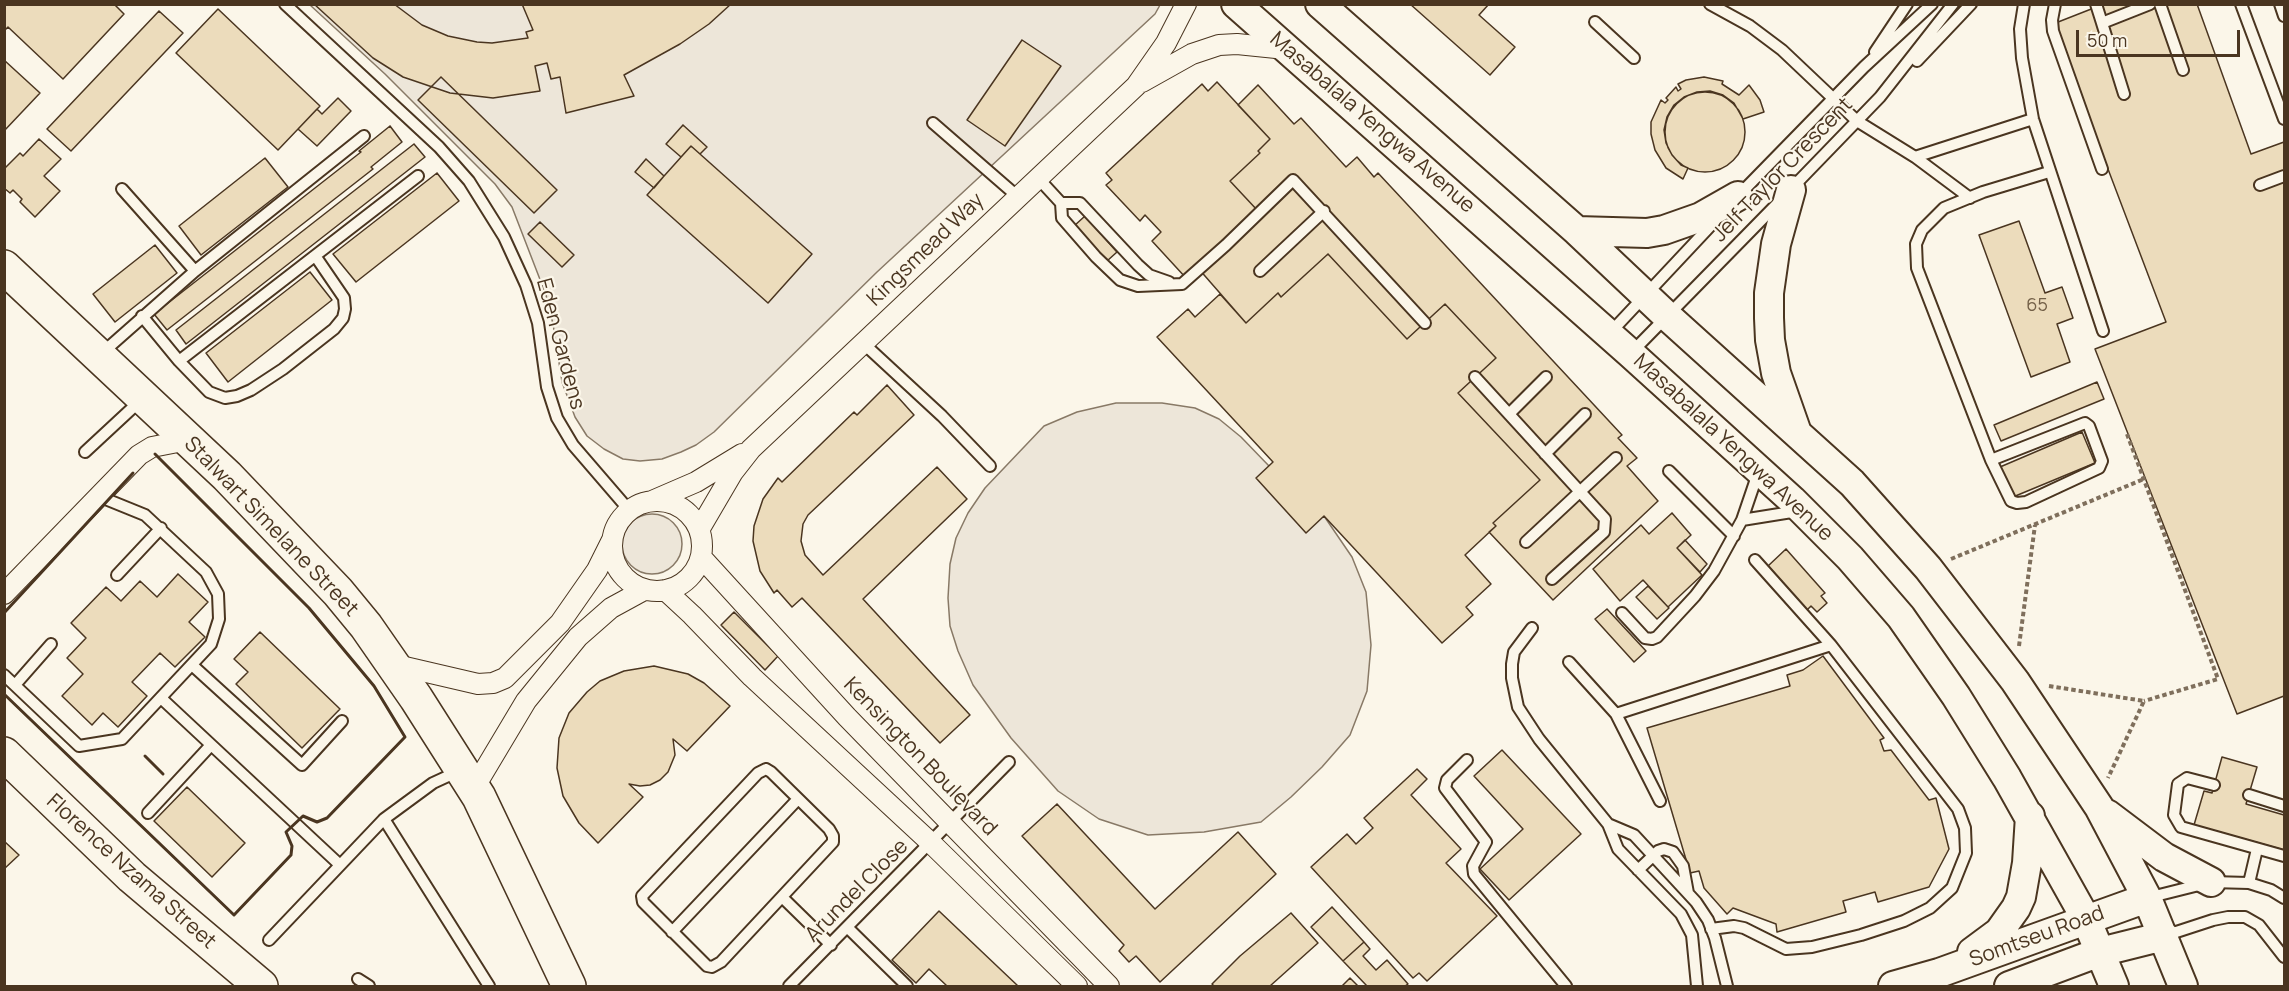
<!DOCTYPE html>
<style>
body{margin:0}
#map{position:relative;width:2289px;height:991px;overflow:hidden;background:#fbf6e9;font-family:Manrope,sans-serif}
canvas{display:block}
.frame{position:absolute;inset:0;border:6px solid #4a3520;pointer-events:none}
.scale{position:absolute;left:2076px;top:30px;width:164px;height:27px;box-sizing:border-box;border:3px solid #4a3520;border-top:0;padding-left:8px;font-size:18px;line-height:21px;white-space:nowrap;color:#4a3520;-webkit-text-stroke:4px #fbf6e9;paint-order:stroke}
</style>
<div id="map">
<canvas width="2289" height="991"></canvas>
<div class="frame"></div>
<div class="scale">50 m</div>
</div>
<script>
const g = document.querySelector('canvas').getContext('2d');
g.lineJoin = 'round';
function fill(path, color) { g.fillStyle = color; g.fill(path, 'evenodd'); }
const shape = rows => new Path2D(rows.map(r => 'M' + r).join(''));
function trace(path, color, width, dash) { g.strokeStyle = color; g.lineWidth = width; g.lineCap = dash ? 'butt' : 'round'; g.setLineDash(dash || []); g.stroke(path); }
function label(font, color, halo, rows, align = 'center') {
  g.font = font + ' Manrope,sans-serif'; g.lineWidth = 4.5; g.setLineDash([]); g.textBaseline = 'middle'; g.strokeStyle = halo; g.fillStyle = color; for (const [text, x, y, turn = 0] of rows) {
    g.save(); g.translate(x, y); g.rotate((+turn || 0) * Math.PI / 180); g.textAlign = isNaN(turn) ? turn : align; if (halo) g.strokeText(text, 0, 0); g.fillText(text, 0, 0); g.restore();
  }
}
const green = shape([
 [310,5,1160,5,1155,14,877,272,714,432,696,445,681,452,662,459,640,461,623,459,604,449,587,436,575,417,562,382,553,324,546,295,512,207,495,184,385,74,310,5],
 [1116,403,1162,403,1195,408,1219,419,1241,437,1269,466,1324,516,1352,557,1366,592,1371,645,1367,691,1350,735,1322,767,1291,797,1261,822,1204,832,1148,835,1099,819,1058,791,1011,738,973,685,958,651,950,626,948,598,950,564,956,538,968,513,985,488,1044,426,1077,412,1116,403],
 '622 544a30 30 0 1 1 60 0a30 30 0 1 1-60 0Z'
]);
fill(green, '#ede6d9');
trace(green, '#887966', 1.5);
const building = shape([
 [4,4,114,4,124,14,63,79,8,27,4,31,4,4],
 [314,4,394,4,422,25,448,36,477,42,492,43,528,38,526,32,533,30,522,4,731,4,709,24,680,44,624,75,634,96,566,113,560,77,551,79,547,63,535,66,540,91,493,98,450,93,403,77,373,58,314,4],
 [1410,4,1489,4,1479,15,1515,47,1490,75,1410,4],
 [2104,4,2197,4,2251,154,2284,142,2284,696,2237,714,2095,349,2166,322,2053,24,2104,4],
 [218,9,320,106,278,150,176,53,218,9],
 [159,11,183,33,71,151,47,129,159,11],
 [1022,40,1061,66,1005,146,967,120,1022,40],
 [4,60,40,93,4,131,4,60],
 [441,77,557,190,534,213,418,100,441,77],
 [1704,77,1723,81,1722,84,1739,95,1749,85,1760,100,1764,112,1743,119,1734,103,1723,95,1710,91,1697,92,1684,97,1674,105,1667,117,1664,130,1666,143,1672,155,1681,165,1688,168,1683,179,1666,168,1655,150,1651,134,1651,122,1661,100,1665,103,1668,100,1666,98,1676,87,1678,91,1681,89,1678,84,1686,80,1704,77],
 [1217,82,1270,139,1258,151,1260,153,1230,181,1258,211,1186,278,1152,241,1161,232,1145,215,1140,221,1106,185,1112,180,1106,173,1202,84,1208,91,1217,82],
 [1258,85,1294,124,1301,118,1346,167,1357,157,1374,177,1378,173,1622,435,1618,438,1637,458,1627,466,1658,501,1553,600,1489,532,1496,526,1493,523,1540,480,1458,393,1496,358,1445,304,1407,339,1328,254,1281,297,1278,293,1246,323,1198,268,1258,211,1230,181,1260,153,1258,151,1270,139,1238,105,1258,85],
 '1665 132a40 40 0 1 1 80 0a40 40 0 1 1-80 0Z',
 [338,98,351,111,317,146,298,129,317,109,322,114,338,98],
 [683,125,707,147,700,154,691,146,681,157,666,144,683,125],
 [390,126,402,142,371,167,373,169,167,330,154,314,361,152,359,151,390,126],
 [39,139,61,159,44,176,60,191,35,217,20,202,22,199,13,190,10,193,4,188,4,169,20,153,23,156,39,139],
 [414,144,425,157,186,344,176,330,414,144],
 [691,146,812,254,768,303,647,195,691,146],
 [265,158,288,187,201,255,179,226,265,158],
 [646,159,664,176,654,188,635,172,646,159],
 [437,173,459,201,356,282,333,254,437,173],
 [1085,216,1117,252,1107,261,1074,226,1085,216],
 [2019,221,2045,293,2062,287,2073,318,2057,324,2070,362,2031,377,1979,235,2019,221],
 [540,222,574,255,562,267,528,234,540,222],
 [155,245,177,273,115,322,93,294,155,245],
 [1328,254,1407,339,1445,304,1496,358,1458,393,1540,480,1493,523,1496,526,1465,555,1491,584,1466,607,1473,615,1442,643,1324,516,1306,533,1256,478,1273,462,1157,337,1188,309,1195,317,1220,294,1246,323,1278,293,1281,297,1328,254],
 [310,272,332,300,228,382,206,353,310,272],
 [2097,382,2104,399,2001,441,1994,425,2097,382],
 [887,385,914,415,808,515,803,524,801,541,805,555,823,575,937,467,967,499,863,599,970,715,940,743,802,598,792,607,777,590,774,593,760,571,753,541,754,526,763,499,778,478,782,482,854,412,857,415,887,385],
 [2082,432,2095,463,2013,497,2000,467,2082,432],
 [1672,513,1691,535,1677,548,1702,575,1668,607,1643,580,1620,601,1593,569,1641,525,1649,534,1672,513],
 [1685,540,1707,564,1700,572,1677,548,1685,540],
 [1786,549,1825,593,1821,596,1827,603,1817,612,1811,606,1807,610,1768,566,1786,549],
 [178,574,208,602,189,622,205,637,175,667,160,653,132,682,147,696,118,727,103,713,92,725,62,696,83,674,67,658,86,638,71,623,106,587,121,601,140,581,157,597,178,574],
 [1648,586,1669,608,1657,619,1636,597,1648,586],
 [1607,609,1646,651,1634,662,1595,619,1607,609],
 [734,612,778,656,765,670,721,625,734,612],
 [260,632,340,709,302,748,236,684,248,672,234,659,260,632],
 [1823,656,1884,738,1880,740,1884,751,1891,750,1929,800,1936,798,1949,849,1929,887,1878,902,1875,892,1843,901,1846,912,1777,932,1776,924,1733,908,1727,914,1704,888,1699,871,1690,873,1647,728,1790,686,1787,675,1803,670,1823,656],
 [654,666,688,674,704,683,730,706,687,751,673,739,675,755,668,772,660,780,650,785,640,786,629,784,643,797,598,843,579,823,563,796,557,768,559,738,569,713,587,692,600,681,624,671,654,666],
 [1502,750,1581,834,1509,900,1480,869,1523,829,1474,776,1502,750],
 [2222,757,2257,767,2246,804,2284,815,2284,850,2194,825,2204,791,2212,793,2222,757],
 [1417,769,1427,779,1411,795,1461,849,1446,863,1497,916,1427,981,1419,973,1413,978,1311,867,1347,834,1356,844,1373,828,1364,818,1417,769],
 [187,787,245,843,212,877,154,821,187,787],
 [1057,804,1155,909,1238,832,1276,874,1160,982,1136,956,1129,962,1119,951,1124,945,1022,836,1057,804],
 [4,841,19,855,4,869,4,841],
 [1332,907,1364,942,1343,961,1311,927,1332,907],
 [939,911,1018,986,947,986,929,969,916,983,892,960,939,911],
 [1291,913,1318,943,1270,986,1214,986,1212,984,1240,956,1291,913],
 [1364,942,1370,949,1363,956,1376,970,1387,960,1408,984,1405,986,1367,986,1343,961,1364,942],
 [1350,978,1358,986,1342,986,1350,978]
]);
fill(building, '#ecdcbc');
trace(building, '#4a3520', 1.5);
const service = shape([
 [285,4,439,147,469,181,504,237,526,285,538,323,547,387,557,418,573,445,629,510],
 [1710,4,1750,26,1782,50,1857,121,1915,157,2033,119],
 [2024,4,2020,29,2022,58,2033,119,2103,331],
 [2055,4,2052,20,2053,31,2102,169],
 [2096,4,2102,23],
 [2160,4,2183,70],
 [2241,4,2284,119],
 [2280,4,2284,16],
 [1595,22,1634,58],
 [1875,52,1907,4],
 [1917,61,1971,4],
 [2124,94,2102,23,2150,4],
 [933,123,1017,196],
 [1915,157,1970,198],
 [1038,178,1061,203,1062,218,1096,257,1120,280,1138,286,1182,284,1226,245,1293,180,1425,323],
 [2260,185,2284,176],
 [122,189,195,271],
 [1791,189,1880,97,1953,4],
 [1738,196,1864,67,1932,4],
 [1061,203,1080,203,1138,265,1149,275,1169,282],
 [1260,271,1324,211],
 [142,316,179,361,418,176],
 [1609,334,1715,221],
 [863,343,942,416,990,466],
 [1632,352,1779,202],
 [101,354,195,271,364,136],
 [179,361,209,392,225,398,237,396,251,390,283,369,334,329,343,318,345,309,344,298,316,257],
 [1475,377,1605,519,1604,532,1552,579],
 [1509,414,1546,377],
 [85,452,141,400],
 [1545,454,1585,414],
 [1991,460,2085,423,2089,426,2102,461,2099,468,2026,502,2017,503,2011,501,1991,460,1917,268,1916,244,1922,230,1944,208,1983,192,2049,172],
 [1669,471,1734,536],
 [1742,520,1798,511],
 [1526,542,1616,458],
 [1755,560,1831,645],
 [117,575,161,528],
 [1622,613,1645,638,1652,639,1657,637,1695,596,1714,571,1742,520,1758,473],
 [1532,628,1514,652,1512,664,1512,678,1518,707,1539,739,1608,824,1618,849,1681,914,1692,935,1697,986],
 [1569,662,1616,714,1660,801],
 [192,665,302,765,342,721],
 [4,675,79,746,122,739,211,644,219,619,218,594,206,572,145,515,108,500,100,494],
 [15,685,51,644],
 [161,698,340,865],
 [1616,714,1831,645,1958,809,1965,828,1966,853,1952,888,1930,908,1904,921,1861,935,1812,947,1786,949,1744,928,1734,926,1711,929],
 [1467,760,1447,780,1445,788,1486,842,1473,866,1474,874,1566,986],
 [766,769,771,772,829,829,833,836,833,842,721,962,712,967,707,966,643,902,642,896,758,773,766,769],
 [2214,785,2187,778,2178,784,2174,815,2181,827,2284,856],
 [2249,795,2284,806],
 [148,813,211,745],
 [384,819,489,986],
 [1608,824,1634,835,1696,902,1708,920,1715,938,1727,986],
 [1638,870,1658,851,1664,849,1673,852,1683,866,1688,893],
 [2249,883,2257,849],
 [782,897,831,945],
 [2147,898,2211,882,2249,883,2271,890,2284,898],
 [848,928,907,986],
 [672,932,798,799],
 [2164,936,2213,920,2228,917,2245,917,2259,925,2284,957],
 [269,940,384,819,433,783,459,771],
 [358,979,369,986],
 [789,986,1009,762]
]);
const minor = shape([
 [1142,82,1192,54,1219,45,1237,44,1286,49],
 [652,501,696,482,742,454],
 '612 546a45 45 0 1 1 90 0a45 45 0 1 1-90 0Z',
 [699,530,733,472,751,449,1136,86,1166,43,1186,4],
 [701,557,847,717,1109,986],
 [665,590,692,615,752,677,931,843,1077,986],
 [4,594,139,455,152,447,188,440],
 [392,664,478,684,493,683,505,678,560,623,597,570,612,540],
 [474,788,526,701,578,637,611,608,644,590]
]);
const secondary = shape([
 [1236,4,1631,354,1792,500,1850,558,1901,617,1956,696,2007,778,2086,919,2114,986],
 [1320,4,1577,231,1667,316,1852,483,1928,568,2015,681,2099,807,2147,898,2183,986],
 [1791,190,1776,244,1769,293,1769,318,1770,340,1776,373,1796,430],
 [1577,231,1647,233,1664,230,1701,217,1738,196],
 [2107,814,2164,857,2211,882],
 [1972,952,1999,932,2016,908,2021,897,2027,863,2030,816],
 [1893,986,1939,973,2147,898],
 [2009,986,2100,952,2164,936]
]);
const trunk = shape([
 [4,267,227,476,338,592,366,626,416,698,479,797,569,986],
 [4,754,132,877,261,986]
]);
trace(service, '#4a3520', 14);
trace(minor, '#4a3520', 22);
trace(secondary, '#4a3520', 32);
trace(trunk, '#4a3520', 36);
trace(shape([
 [2127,434,2218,679,2144,701],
 [1951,559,2144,479],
 [2019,646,2035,525],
 [2049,686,2144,701,2108,778]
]), '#7f6f5c', 4, [4.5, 3]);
trace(service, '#fbf6e9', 10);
trace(minor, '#fbf6e9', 20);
trace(secondary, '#fbf6e9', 28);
trace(trunk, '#fbf6e9', 33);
trace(shape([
 [4,613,133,473],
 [4,694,234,915,291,855,292,846,286,832,303,816,317,822,327,818,405,737,374,686,309,608,155,454],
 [145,756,163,774]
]), '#4a3520', 3);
label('18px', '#725f47', null, [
 ["65",2037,306]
]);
label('21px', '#4a3520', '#fbf6e9', [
 ["Masabalala Yengwa Avenue",1372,123,41],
 ["Jelf Taylor Crescent",1783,170,-46],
 ["Kingsmead Way",926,250,-44],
 ["Eden Gardens",560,344,75],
 ["Masabalala Yengwa Avenue",1733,448,43],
 ["Stalwart Simelane Street",271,527,46],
 ["Kensington Boulevard",920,757,46],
 ["Florence Nzama Street",131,872,42],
 ["Arundel Close",857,891,-45],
 ["Somtseu Road",2037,937,-20]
]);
</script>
